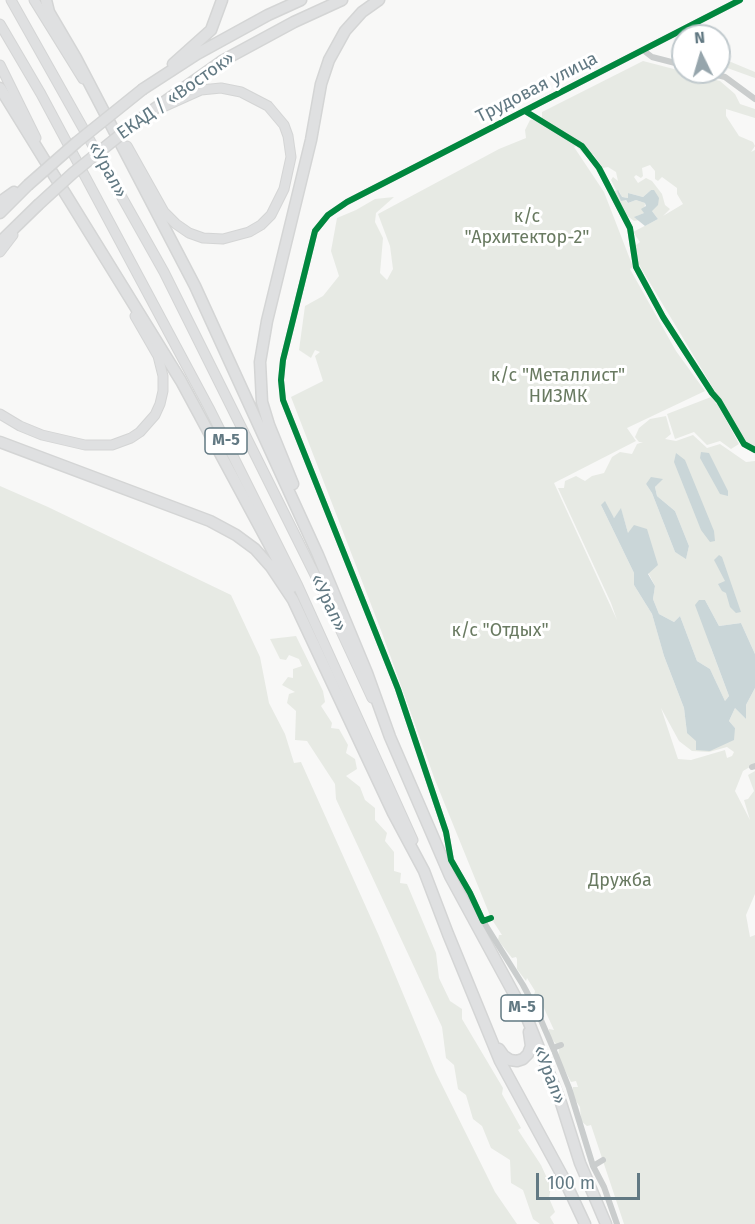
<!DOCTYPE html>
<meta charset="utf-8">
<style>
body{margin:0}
#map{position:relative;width:755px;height:1224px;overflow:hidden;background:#f8f8f7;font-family:"Fira Sans",sans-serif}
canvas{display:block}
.north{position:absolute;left:671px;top:24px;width:60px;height:60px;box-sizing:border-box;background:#fff;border:2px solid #c0c9cd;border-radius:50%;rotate:355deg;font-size:16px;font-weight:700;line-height:24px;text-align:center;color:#627983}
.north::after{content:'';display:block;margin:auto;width:21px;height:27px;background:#96a5ac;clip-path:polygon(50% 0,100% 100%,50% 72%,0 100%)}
.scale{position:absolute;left:536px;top:1173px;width:104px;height:27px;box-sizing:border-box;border:3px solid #627983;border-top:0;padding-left:8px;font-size:18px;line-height:21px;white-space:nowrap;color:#627983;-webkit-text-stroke:4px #fff;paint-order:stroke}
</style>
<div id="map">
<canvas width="755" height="1224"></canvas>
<div class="north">N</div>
<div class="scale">100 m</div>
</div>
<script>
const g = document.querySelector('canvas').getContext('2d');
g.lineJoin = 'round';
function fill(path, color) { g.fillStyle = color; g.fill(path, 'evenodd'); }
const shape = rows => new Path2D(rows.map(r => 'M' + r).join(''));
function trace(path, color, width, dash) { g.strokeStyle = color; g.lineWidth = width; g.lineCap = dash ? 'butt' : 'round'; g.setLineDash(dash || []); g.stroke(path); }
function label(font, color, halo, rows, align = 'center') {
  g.font = font + ' "Fira Sans",sans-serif'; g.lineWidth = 6; g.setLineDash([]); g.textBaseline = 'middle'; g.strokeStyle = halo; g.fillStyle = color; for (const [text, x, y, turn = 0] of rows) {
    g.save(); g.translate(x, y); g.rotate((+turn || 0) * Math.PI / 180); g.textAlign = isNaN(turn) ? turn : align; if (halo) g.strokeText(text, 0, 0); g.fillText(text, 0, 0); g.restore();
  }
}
fill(shape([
 [719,57,755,72,755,78,719,65],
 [643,61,720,81,735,94,740,104,755,109,755,118,726,109,726,116,739,136,753,142,755,146,751,152,755,150,755,448,746,443,638,263,635,246,640,242,633,232,658,219,652,211,651,190,643,197,628,193,628,198,622,197,619,191,617,191,628,203,636,200,645,203,644,213,635,217,640,220,634,221,626,215,614,193,616,190,611,180,613,177,618,181,616,172,608,167,603,168,593,154,587,157,576,146,574,147,604,192,633,267,630,269,676,351,705,391,627,428,636,441,554,483,617,620,611,603,558,488,564,488,565,481,576,476,585,481,592,476,604,473,612,457,620,452,632,454,637,444,643,442,639,442,635,437,639,428,650,419,666,416,671,434,665,439,676,441,693,435,707,448,720,444,746,462,755,461,755,654,741,623,719,626,705,600,711,648,729,696,725,701,710,669,697,661,680,616,674,622,659,614,653,599,655,586,628,533,621,509,614,518,601,505,634,573,634,585,652,614,664,656,684,708,687,733,735,728,729,721,735,708,746,719,746,705,755,688,755,764,743,771,735,791,750,820,744,800,748,799,754,791,748,775,755,771,755,894,746,915,750,937,755,935,755,1224,624,1224,591,1125,587,1126,581,1121,580,1107,572,1095,573,1087,578,1087,576,1081,571,1082,558,1057,559,1048,548,1034,549,1029,554,1030,542,1004,533,999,535,991,527,978,526,981,517,969,517,959,516,957,512,958,498,940,499,935,502,935,491,918,435,780,382,633,291,397,323,381,315,356,320,352,315,350,311,358,299,350,305,306,323,296,339,276,331,251,337,218,356,210,375,199,394,197,376,213,375,222,383,238,380,273,387,280,393,269,390,246,378,214,499,149,526,138,525,130,530,120,542,118,542,112],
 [650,165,655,171,655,179,658,181,662,177,677,188,677,194,683,204,663,216,670,209,665,205,662,194,652,181,646,178,638,183,634,177,636,175,641,178,643,176,642,168],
 [662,479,655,487,657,496,675,511,689,546,686,558,675,552,652,493,646,484],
 [661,708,679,741,692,751,709,752,727,747,734,752,732,756,727,758,725,750,691,760,678,759],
 [711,397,718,405,739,444,731,449,720,441,707,445,694,432,675,439,667,414],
 [0,486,48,507,231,595,260,657,269,703,285,734,294,763,301,762,379,936,436,1073,495,1192,517,1224,0,1224],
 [296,636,323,691,325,702,321,706,332,723,331,728,339,729,348,745,346,753,355,759,357,769,346,776,360,787,365,800,375,808,375,820,387,833,385,841,394,852,394,871,401,873,400,883,407,884,436,953,439,978,450,1001,462,1009,462,1019,503,1088,502,1094,521,1128,518,1130,541,1165,551,1187,549,1198,555,1212,550,1217,554,1224,561,1224,540,1224,533,1219,523,1190,511,1183,510,1160,491,1148,482,1126,473,1119,466,1095,458,1089,454,1065,446,1058,442,1027,336,799,335,784,307,741,295,740,296,711,287,703,289,694,295,692,282,685,288,677,293,678,293,669,302,666,299,659,289,655,286,660,280,659,270,639]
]), '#e7eae4');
fill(shape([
 [618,190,622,197,628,198,628,193,643,197,651,190,654,190,659,198,658,205,652,211,658,219,645,226,634,217,644,213,641,209,646,206,645,203,636,200,628,203,626,200,621,201,617,191],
 [701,452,709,453,728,491,728,496,720,494,700,458],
 [676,453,685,460,714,531,715,541,710,542,701,530,674,462],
 [651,477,663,479,655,487,657,496,675,511,689,546,686,559,675,552,652,493,646,484],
 [605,501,614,518,621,508,628,533,634,525,647,529,658,565,648,574,655,586,653,599,659,614,674,622,680,616,697,661,710,669,725,701,729,696,695,605,699,600,705,600,719,626,741,623,755,654,755,688,746,705,746,719,735,708,729,721,735,728,734,740,710,751,696,750,696,741,687,733,684,708,664,656,652,614,634,585,634,573,601,505],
 [719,555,722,557,741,612,736,613,730,607,726,593,722,591,718,584,725,581,714,560]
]), '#cad6d8');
const primary = shape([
 [11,0,164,272,316,577,372,698],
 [34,0,83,79],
 [0,24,41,94,209,408,298,586,413,840],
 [0,65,36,138],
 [127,146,164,212,176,224,189,233,203,238,223,239,249,232,261,225,271,215,284,189,291,157,288,136,284,125,268,106,241,92,221,88,201,90,161,108],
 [0,252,13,235],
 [0,414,20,426,42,435,85,445,112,445,131,438,140,432,155,415,160,404,163,391,163,376,158,356,135,316]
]);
const highway = shape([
 [46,0,49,12,76,58,195,286,318,555,367,673,390,737,450,876,527,1018,561,1103,580,1163,606,1224],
 [173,64,211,30,222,0],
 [0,88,181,381,292,587],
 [143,89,197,54,268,15,301,0],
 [140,119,222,61,294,22,342,0],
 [0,202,14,192],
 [0,213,28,185],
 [0,242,38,205],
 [0,442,210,521,236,535,255,549,271,567,293,600,393,813,424,871,448,934,500,1061,563,1177,585,1224],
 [293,484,269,425,262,402,260,362,267,321,311,140,321,84,329,60,345,31,362,12,379,0],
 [499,1049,504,1056,510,1060,517,1061,523,1059,528,1054,531,1046,529,1032]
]);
trace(primary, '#d4d5d5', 11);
trace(highway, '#d4d5d5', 13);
trace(shape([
 [643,50,652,57,683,65],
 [706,72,725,77,755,99],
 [525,111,582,146,599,168,630,228,636,267,663,317,712,393,719,401,744,444,755,450],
 [752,767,755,766],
 [491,918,483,921,470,893,451,860,446,832,398,689,283,400,281,380,283,360,315,231,328,215,347,202,740,0],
 [483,921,523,985,537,1011,553,1048,561,1045],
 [553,1048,569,1088,593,1166,604,1187,617,1224],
 [593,1166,603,1160]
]), '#cacdcd', 6);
trace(primary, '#dfe0e1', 9);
trace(highway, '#dfe0e1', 10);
const highwayBridge = shape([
 [28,185,77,142,143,89],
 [38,205,73,173,140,119]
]);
trace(highwayBridge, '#d4d5d5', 13, []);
trace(highwayBridge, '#dfe0e1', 10);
trace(shape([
 [525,111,582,146,599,168,630,228,636,267,663,317,712,393,719,401,744,444,755,450],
 [491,918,483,921,470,893,451,860,446,832,398,689,283,400,281,380,283,360,315,231,328,215,347,202,740,0]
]), '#00873e', 6);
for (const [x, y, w] of [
 [226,441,42],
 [522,1008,42]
]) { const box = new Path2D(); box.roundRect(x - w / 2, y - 13, w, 26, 4.5); g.fillStyle = '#fff'; g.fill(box); trace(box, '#627983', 1.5); }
label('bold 16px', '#627983', null, [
 ["М-5",226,441],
 ["М-5",522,1008]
]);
label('18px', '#627983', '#fff', [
 ["Трудовая улица",537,88,-27],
 ["ЕКАД / «Восток»",176,96,-35],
 ["«Урал»",107,170,61],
 ["«Урал»",328,603,65],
 ["«Урал»",549,1075,69]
]);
label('18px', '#697a61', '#fff', [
 ["к/с",527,217],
 ["\"Архитектор-2\"",527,238],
 ["к/с \"Металлист\"",558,376],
 ["НИЗМК",558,397],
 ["к/с \"Отдых\"",500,631],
 ["Дружба",620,881]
]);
</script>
